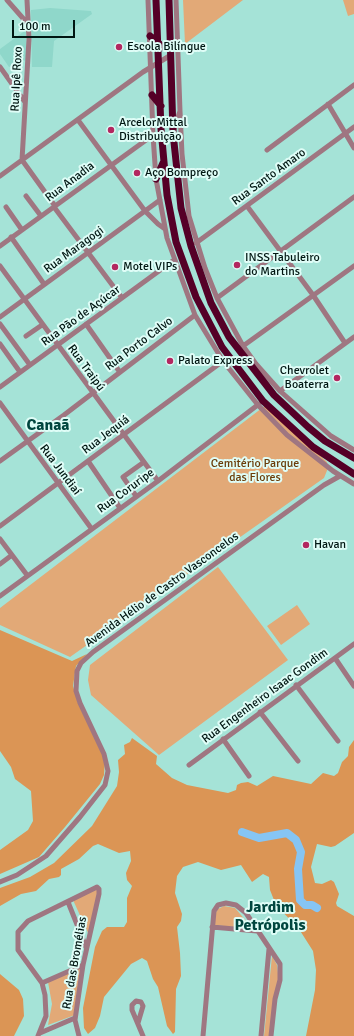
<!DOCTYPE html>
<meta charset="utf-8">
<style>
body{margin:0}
#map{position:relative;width:354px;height:1036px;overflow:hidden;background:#a5e3d7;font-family:Signika,sans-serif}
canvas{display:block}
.scale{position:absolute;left:12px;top:20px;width:63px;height:18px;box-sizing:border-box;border:2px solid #001612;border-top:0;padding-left:5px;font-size:12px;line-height:14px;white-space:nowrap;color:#001612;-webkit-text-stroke:3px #dffdf7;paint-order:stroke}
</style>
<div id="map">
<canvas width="354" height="1036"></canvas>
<div class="scale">100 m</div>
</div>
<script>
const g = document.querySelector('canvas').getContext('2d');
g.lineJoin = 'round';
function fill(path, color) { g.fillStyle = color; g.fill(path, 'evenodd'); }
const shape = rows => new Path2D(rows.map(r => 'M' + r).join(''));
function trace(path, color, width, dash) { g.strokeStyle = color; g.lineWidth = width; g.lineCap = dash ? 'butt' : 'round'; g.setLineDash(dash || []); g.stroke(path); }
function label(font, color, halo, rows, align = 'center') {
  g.font = font + ' Signika,sans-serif'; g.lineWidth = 4; g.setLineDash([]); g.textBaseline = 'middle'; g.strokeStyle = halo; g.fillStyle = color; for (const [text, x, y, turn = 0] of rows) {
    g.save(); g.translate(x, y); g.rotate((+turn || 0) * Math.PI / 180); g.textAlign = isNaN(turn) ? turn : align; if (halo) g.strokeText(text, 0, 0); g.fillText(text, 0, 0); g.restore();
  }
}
fill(shape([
 [50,8,91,11,92,14,54,41,52,67,32,67,31,10],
 [26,30,26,60,9,67,0,54,0,49]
]), '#8fd7ca');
fill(shape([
 [183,0,243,0,185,44],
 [343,0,354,0,354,14,348,16],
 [266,405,327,462,328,468,324,478,70,657,0,625,0,608],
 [218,567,288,660,159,755,91,695,88,680,90,665],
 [297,605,310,624,281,645,267,626],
 [98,889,89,935,73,900],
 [224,906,235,908,253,929,214,925,215,914,218,909],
 [272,956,277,965,279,981,269,1036,264,1036],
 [81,967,75,1015,48,1025,52,1004,48,982]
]), '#e2a977');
fill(shape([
 [0,630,72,661,87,654,76,666,73,686,78,703,105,760,104,775,100,784,65,827,39,857,0,874,0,850,28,830,33,821,31,791,15,779,11,767,0,751],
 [132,738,157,756,156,764,172,778,187,785,228,793,236,790,237,785,241,783,248,782,257,786,273,776,311,784,323,773,334,776,338,773,342,762,348,756,349,747,354,740,354,833,335,846,331,847,317,844,311,867,315,883,322,884,331,880,334,882,339,894,336,903,337,906,354,916,354,1036,306,1036,315,990,316,970,313,951,299,929,276,905,270,890,269,877,263,874,252,882,241,865,221,870,198,862,183,867,177,876,175,893,182,914,181,921,177,927,180,953,181,976,176,989,175,1032,173,1034,167,1026,158,987,153,979,147,961,142,958,131,964,104,997,100,1016,95,1028,88,1034,84,1028,83,1008,95,947,102,931,107,927,124,927,127,922,127,898,132,886,127,880,126,873,131,861,130,851,119,853,98,844,93,846,79,859,61,869,61,875,59,877,49,879,36,891,21,894,0,906,0,888,30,877,54,863,92,826,117,786,119,772,118,760,125,754,124,745,130,742],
 [0,974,19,990,23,999,24,1016,14,1036,0,1036]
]), '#db9555');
trace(shape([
 [242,832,259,838,287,833,296,840,301,852,298,869,300,900,305,905,312,905,317,908]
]), '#86c5f4', 8);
trace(shape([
 [7,0,28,24],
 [27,0,29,39,22,160,55,206],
 [148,0,153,135,156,179,167,238,195,315,223,361,258,405,287,435,333,471,354,484],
 [0,67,25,102],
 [328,104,354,148],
 [180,111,182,154,189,216,205,268,217,298,243,346,256,364,280,391,331,436,354,450],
 [78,120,145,211,158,224,165,229],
 [174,130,180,111,176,0],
 [267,150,354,85],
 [0,176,143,72,171,55],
 [26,196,41,216],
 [247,206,313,295,345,343],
 [6,207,22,230],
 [54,207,122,298],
 [11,237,44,284],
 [196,243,354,127],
 [0,246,153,135],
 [0,266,158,481],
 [217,298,354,197],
 [0,317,160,200],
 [0,324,30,365],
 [86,324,119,371],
 [26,336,42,325],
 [0,344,20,372],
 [243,346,354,266],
 [0,387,174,260],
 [280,391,354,337],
 [0,403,91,528],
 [0,461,64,415,195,315],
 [88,461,120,508],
 [136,496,123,477,144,462],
 [0,526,223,361],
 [0,539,27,575],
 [0,564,12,555],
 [0,596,158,481,259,404],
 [335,658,354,686],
 [296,685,338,741],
 [260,712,298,761],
 [223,739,249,776],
 [189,765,354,644],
 [0,882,17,875,46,856,80,817,105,785,108,771,104,754,80,703,76,691,77,671,81,663,93,652,324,485,340,476],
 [68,902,86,947],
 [212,927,257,931],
 [42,983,83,965],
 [138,1023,143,1006,141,1002,136,1001,132,1005,132,1010,143,1036],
 [40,1033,75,1018],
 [38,1036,46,1016,45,995,42,983,18,950,18,932,28,921,97,887,99,889,99,894,83,965,75,1020,79,1036],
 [203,1036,214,911,218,905,226,903,236,905,246,913,280,964,280,980,275,999,271,1036],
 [261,1036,269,949]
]), '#9f7681', 5);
trace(shape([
 [156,0,161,129,167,195,176,242,196,297,222,347,263,401,313,447,354,474],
 [169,0,173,133,181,208,191,246,211,303,229,337,274,395,308,427,325,441,354,458],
 [150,36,163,47,168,46,171,43],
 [152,95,161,106],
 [156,179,163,163]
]), '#550027', 7);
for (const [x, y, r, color] of [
 [119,47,4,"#b32760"],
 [111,130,4,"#b32760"],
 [137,173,4,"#b32760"],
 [237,265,4,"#b32760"],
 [115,267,4,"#b32760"],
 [170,361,4,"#b32760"],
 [337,378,4,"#b32760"],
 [306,545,4,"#b32760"]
]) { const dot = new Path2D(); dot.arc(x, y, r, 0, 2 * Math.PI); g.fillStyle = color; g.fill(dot); trace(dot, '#dffdf7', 1.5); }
label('12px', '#001612', '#dffdf7', [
 ["Escola Bilíngue",127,47],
 ["ArcelorMittal",119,123],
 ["Distribuição",119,137],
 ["Aço Bompreço",145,173],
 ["INSS Tabuleiro",245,258],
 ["do Martins",245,272],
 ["Motel VIPs",123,267],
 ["Palato Express",178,361],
 ["Chevrolet",329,371,"right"],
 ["Boaterra",329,385,"right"],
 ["Havan",314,545]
], 'left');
label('12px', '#001612', '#dffdf7', [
 ["Rua Ipê Roxo",17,79,-87],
 ["Rua Santo Amaro",269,177,-36],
 ["Rua Anadia",70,182,-37],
 ["Rua Maragogi",74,250,-36],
 ["Rua Pão de Açúcar",81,316,-36],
 ["Rua Porto Calvo",139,344,-37],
 ["Rua Traipú",86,368,54],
 ["Rua Jequiá",106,435,-37],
 ["Rua Jundiaí",60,470,53],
 ["Rua Coruripe",126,491,-36],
 ["Avenida Hélio de Castro Vasconcelos",162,590,-36],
 ["Rua Engenheiro Isaac Gondim",265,696,-36],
 ["Rua das Bromélias",75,963,-80]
]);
label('12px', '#6a3c08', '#dffdf7', [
 ["Cemitério Parque",255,464],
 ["das Flores",255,478]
]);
label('bold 16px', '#00463e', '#dffdf7', [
 ["Canaã",48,426],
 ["Jardim",270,908],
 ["Petrópolis",270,926]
]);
</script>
